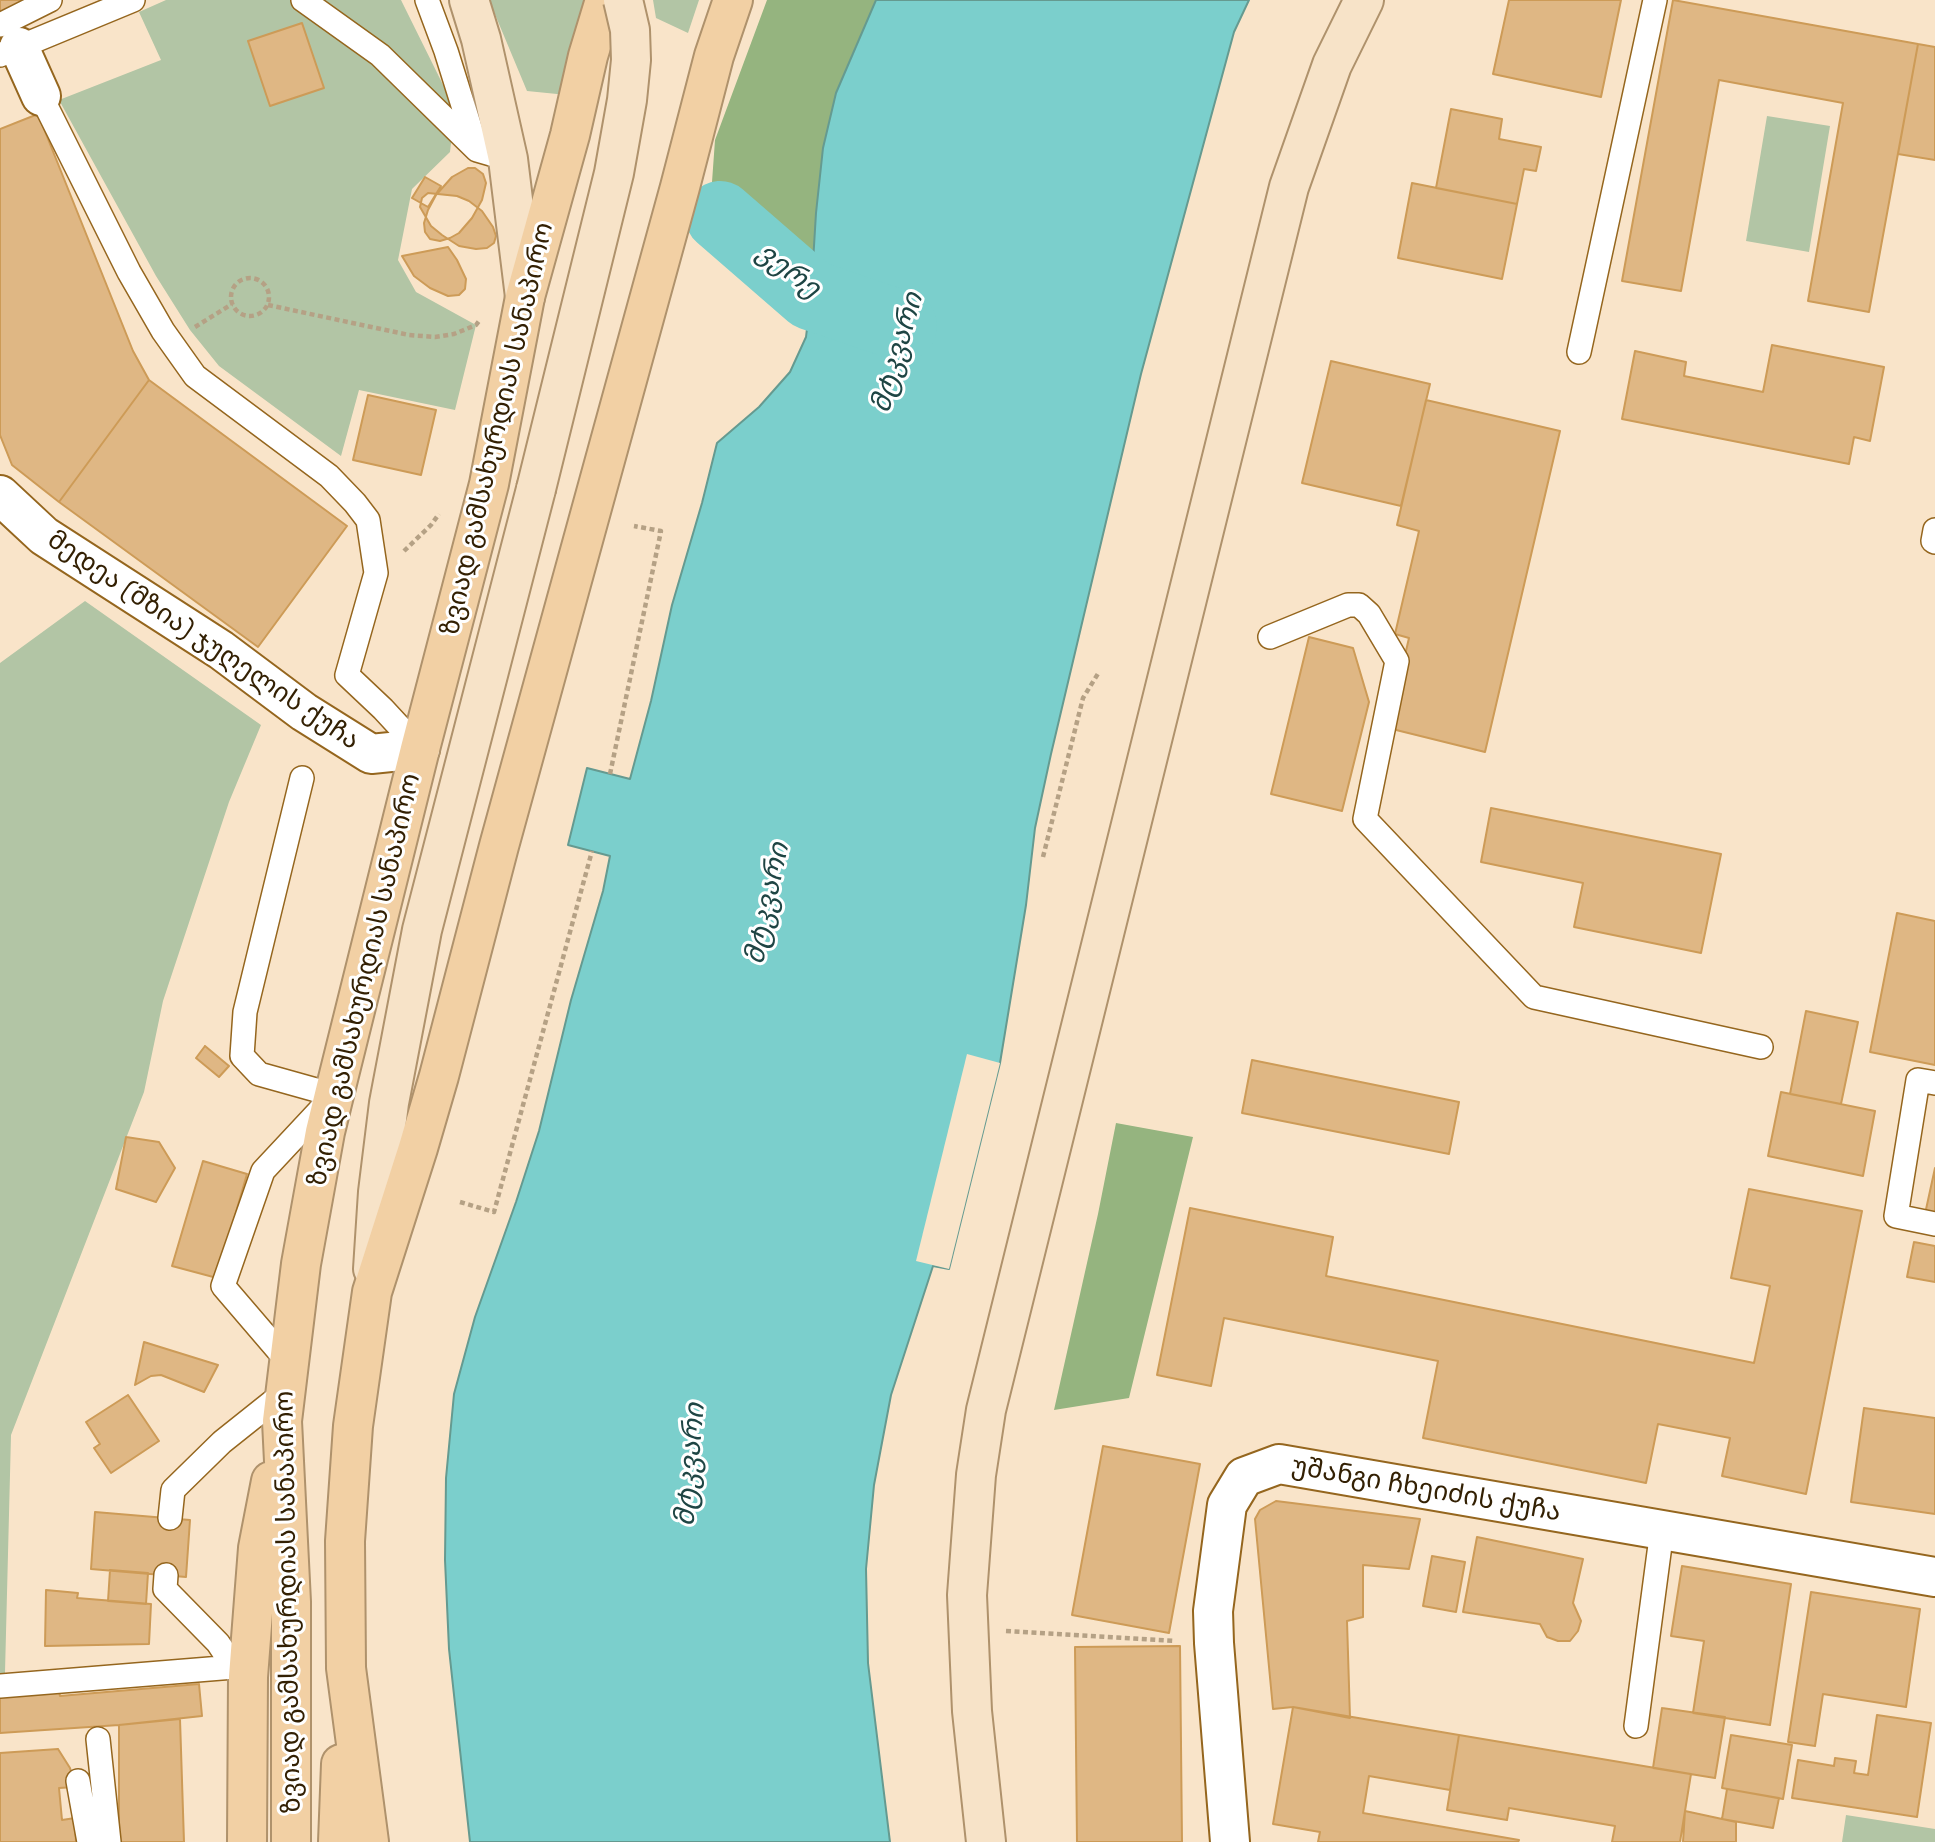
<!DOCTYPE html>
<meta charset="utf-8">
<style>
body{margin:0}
canvas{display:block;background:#f9e4c9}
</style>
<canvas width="1935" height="1842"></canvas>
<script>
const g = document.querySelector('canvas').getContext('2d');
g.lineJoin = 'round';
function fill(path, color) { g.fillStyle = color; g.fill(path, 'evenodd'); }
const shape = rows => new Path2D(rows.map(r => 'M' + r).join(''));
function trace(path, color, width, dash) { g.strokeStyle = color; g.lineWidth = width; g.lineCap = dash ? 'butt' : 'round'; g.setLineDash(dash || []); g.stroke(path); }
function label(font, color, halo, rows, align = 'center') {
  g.font = font + ' "Space Grotesk","Noto Sans Georgian",sans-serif'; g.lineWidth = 6; g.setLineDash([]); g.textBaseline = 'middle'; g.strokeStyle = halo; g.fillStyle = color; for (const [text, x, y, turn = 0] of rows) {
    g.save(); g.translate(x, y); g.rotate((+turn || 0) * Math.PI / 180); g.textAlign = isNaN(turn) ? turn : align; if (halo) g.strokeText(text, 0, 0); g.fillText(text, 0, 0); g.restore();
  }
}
fill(shape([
 [166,0,401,0,455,109,450,152,412,189,398,260,416,292,476,325,455,410,359,390,341,456,219,366,190,330,156,276,59,100,161,60,139,12],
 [489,0,588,0,567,95,527,91],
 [653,0,699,0,688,33,656,18],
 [1767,116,1830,126,1809,252,1746,241],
 [85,601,261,725,229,802,163,1001,144,1092,11,1435,4,1712,0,1712,0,663],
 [1846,1815,1935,1829,1935,1842,1842,1842]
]), '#b2c5a5');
fill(shape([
 [767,0,876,0,836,93,823,148,816,213,813,265,795,260,712,182,715,140],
 [1116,1123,1193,1137,1129,1398,1054,1410,1098,1214]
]), '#95b47f');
const water = shape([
 [876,0,1249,0,1234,32,1141,374,1051,754,1035,828,1026,905,1000,1063,949,1269,933,1266,891,1395,874,1485,866,1569,868,1663,890,1842,470,1842,449,1649,445,1560,446,1478,454,1394,475,1317,516,1202,539,1131,571,1000,603,891,610,856,568,845,587,768,630,779,651,701,672,605,702,503,717,443,759,407,790,372,806,337,811,295,816,213,823,148,836,93,876,0]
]);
fill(water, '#7bcfcc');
trace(water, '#659a90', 2);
fill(shape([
 [967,1054,1000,1063,949,1269,916,1261]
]), '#f9e4c9');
trace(shape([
 [720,216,811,295,902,326]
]), '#7bcfcc', 70);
const building = shape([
 [0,0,30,0,0,15,0,0],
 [1509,0,1621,0,1601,97,1493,74,1509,0],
 [1673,0,1918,44,1869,312,1808,301,1843,103,1719,80,1681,291,1622,281,1673,0],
 [302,23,324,88,270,106,248,41,302,23],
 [1918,44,1935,47,1935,160,1898,154,1918,44],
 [1451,109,1502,119,1499,139,1541,147,1536,171,1524,169,1517,204,1436,188,1451,109],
 [38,114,133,351,149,380,59,502,12,465,0,435,0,129,38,114],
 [468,168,475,168,483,174,486,183,482,200,472,218,459,233,450,238,440,241,430,239,425,232,424,223,428,210,436,195,452,177,468,168],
 [425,177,441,186,428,207,412,198,425,177],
 [1412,183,1517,204,1502,279,1398,258,1412,183],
 [428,193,457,196,469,201,482,211,493,227,496,236,494,243,487,248,476,249,459,246,442,235,431,226,420,207,422,198,428,193],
 [448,247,457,260,466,279,465,289,459,295,448,296,430,288,414,276,402,256,448,247],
 [1772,345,1884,367,1870,441,1854,437,1849,464,1622,419,1635,351,1686,362,1684,376,1763,392,1772,345],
 [1331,361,1430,384,1401,506,1302,483,1331,361],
 [149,380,347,526,258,647,59,502,149,380],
 [368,395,436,410,421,475,353,460,368,395],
 [1426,400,1560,431,1485,752,1388,728,1409,638,1395,634,1419,531,1397,525,1426,400],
 [1309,637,1353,648,1369,702,1342,811,1271,794,1309,637],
 [1491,808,1721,854,1701,953,1574,927,1583,883,1481,862,1491,808],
 [1897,913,1935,921,1935,1065,1870,1052,1897,913],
 [1806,1011,1858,1022,1841,1104,1790,1094,1806,1011],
 [205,1046,229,1066,219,1077,196,1058,205,1046],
 [1252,1060,1459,1102,1449,1154,1242,1113,1252,1060],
 [1781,1092,1875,1111,1863,1176,1768,1156,1781,1092],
 [126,1137,159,1142,175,1168,156,1202,116,1189,126,1137],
 [203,1161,247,1174,217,1278,172,1266,203,1161],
 [1935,1168,1935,1216,1925,1214,1935,1168],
 [1749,1189,1862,1211,1806,1494,1722,1476,1730,1438,1658,1424,1646,1483,1423,1438,1438,1361,1224,1318,1211,1386,1157,1375,1190,1208,1333,1237,1326,1276,1754,1363,1770,1286,1731,1278,1749,1189],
 [1914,1242,1935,1246,1935,1282,1907,1277,1914,1242],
 [144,1342,218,1365,204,1392,161,1375,151,1376,135,1385,144,1342],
 [128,1395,159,1441,111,1473,94,1448,100,1444,86,1422,128,1395],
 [1864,1408,1935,1418,1935,1514,1851,1502,1864,1408],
 [1103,1446,1200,1464,1169,1633,1072,1615,1103,1446],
 [1276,1501,1420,1519,1409,1569,1363,1565,1363,1617,1347,1621,1350,1718,1293,1707,1273,1709,1255,1519,1260,1510,1276,1501],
 [95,1512,190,1520,186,1577,91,1569,95,1512],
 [1477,1537,1583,1559,1573,1603,1581,1621,1578,1631,1570,1641,1558,1641,1547,1637,1540,1624,1463,1612,1477,1537],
 [1432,1556,1465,1562,1456,1612,1423,1606,1432,1556],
 [1682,1566,1791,1584,1770,1725,1693,1713,1704,1641,1671,1636,1682,1566],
 [110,1570,148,1573,146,1604,108,1601,110,1570],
 [46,1590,78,1593,77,1598,151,1604,149,1644,45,1646,46,1590],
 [1811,1592,1920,1609,1906,1707,1823,1694,1815,1746,1788,1742,1811,1592],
 [1180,1646,1182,1842,1077,1842,1075,1647,1180,1646],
 [199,1684,202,1716,119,1725,0,1733,0,1692,58,1687,60,1696,199,1684],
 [1293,1707,1459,1735,1450,1790,1369,1776,1363,1813,1519,1840,1518,1842,1318,1842,1320,1832,1273,1824,1293,1707],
 [1662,1708,1725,1717,1715,1778,1653,1768,1662,1708],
 [1877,1715,1931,1723,1917,1817,1792,1798,1798,1760,1834,1766,1835,1758,1856,1761,1854,1773,1868,1775,1877,1715],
 [180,1719,184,1842,119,1842,119,1725,180,1719],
 [1459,1735,1691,1774,1680,1842,1612,1842,1615,1826,1509,1808,1507,1820,1447,1810,1459,1735],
 [1731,1735,1792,1745,1783,1799,1722,1788,1731,1735],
 [58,1749,70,1768,75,1787,59,1788,62,1820,75,1818,76,1842,0,1842,0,1753,58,1749],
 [1727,1789,1779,1798,1773,1828,1722,1819,1727,1789],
 [1685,1811,1736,1822,1736,1842,1683,1842,1685,1811]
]);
fill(building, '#dfb784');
trace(building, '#cd9b57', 2);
const lane = shape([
 [303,0,380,55,477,150,508,159],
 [427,0,446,51,476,147],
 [0,25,50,0],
 [0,55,133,0],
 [41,96,129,272,163,331,195,376,329,476,355,503,368,520,376,573,347,675,383,709,420,749],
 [1579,352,1655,0],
 [1935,530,1933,541,1935,542],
 [1270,637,1348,605,1359,605,1369,614,1397,661,1365,819,1534,997,1761,1047],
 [1935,1083,1918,1080,1896,1216,1935,1224],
 [289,1363,223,1286,263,1171,334,1095,259,1074,242,1056,245,1012,302,778],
 [170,1518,173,1490,222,1442,286,1391],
 [166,1575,165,1589,218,1643,234,1667],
 [0,1686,234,1667,248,1677],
 [1636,1726,1662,1530],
 [98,1739,109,1842],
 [78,1781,89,1842]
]);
const street = shape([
 [19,47,41,96],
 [0,495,44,536,221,650,304,712,371,754,420,749],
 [1230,1842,1214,1643,1213,1611,1227,1505,1244,1477,1279,1464,1935,1577]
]);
const primary = shape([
 [469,0,481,39,508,159,525,297],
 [373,1269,378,1192,389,1103,422,930,536,489],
 [986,1842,972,1711,967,1595,976,1475,986,1410,1289,187,1332,65,1364,0]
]);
const highway = shape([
 [247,1842,248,1677,258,1548,271,1481],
 [291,1842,291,1602,282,1421,301,1264,325,1132,334,1095,420,749,489,484,525,297,570,135,588,56,605,0],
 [338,1842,341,1764],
 [369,1842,346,1668,345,1541,353,1426,372,1292,418,1148,439,1076,499,846,680,187,714,56,733,0]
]);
trace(lane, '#95661e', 26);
trace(street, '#95661e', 42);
trace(primary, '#af926c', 42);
trace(highway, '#af926c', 42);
trace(shape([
 '231 297a19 19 0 1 1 38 0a19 19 0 1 1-38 0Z',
 [268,305,409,335,435,337,454,334,476,325,479,321],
 [195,327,232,304],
 [404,551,431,525,439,514],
 [610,774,661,531,634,526],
 [1043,857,1083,698,1099,672],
 [460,1202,494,1212,592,851],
 [1006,1631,1175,1641]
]), '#b5a185', 4.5, [5, 3.5]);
trace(lane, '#fff', 23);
trace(street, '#fff', 38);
trace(primary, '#f7e3c8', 38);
trace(highway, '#f2d0a4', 38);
const primaryBridge = shape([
 [536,489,614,173,627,100,631,60,630,30,623,0]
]);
trace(primaryBridge, '#af926c', 42, []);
trace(primaryBridge, '#f7e3c8', 38);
label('26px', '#332003', '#fff', [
 ["ზვიად გამსახურდიას სანაპირო",498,429,-77],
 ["მედეა (მზია) ჯუღელის ქუჩა",203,641,34],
 ["ზვიად გამსახურდიას სანაპირო",365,980,-77],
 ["უშანგი ჩხეიძის ქუჩა",1426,1490,10],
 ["ზვიად გამსახურდიას სანაპირო",289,1602,-91]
]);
label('italic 28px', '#1e4544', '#fff', [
 ["ვერე",788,271,37],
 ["მტკვარი",898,353,-74],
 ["მტკვარი",768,904,-78],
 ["მტკვარი",691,1465,-85]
]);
</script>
